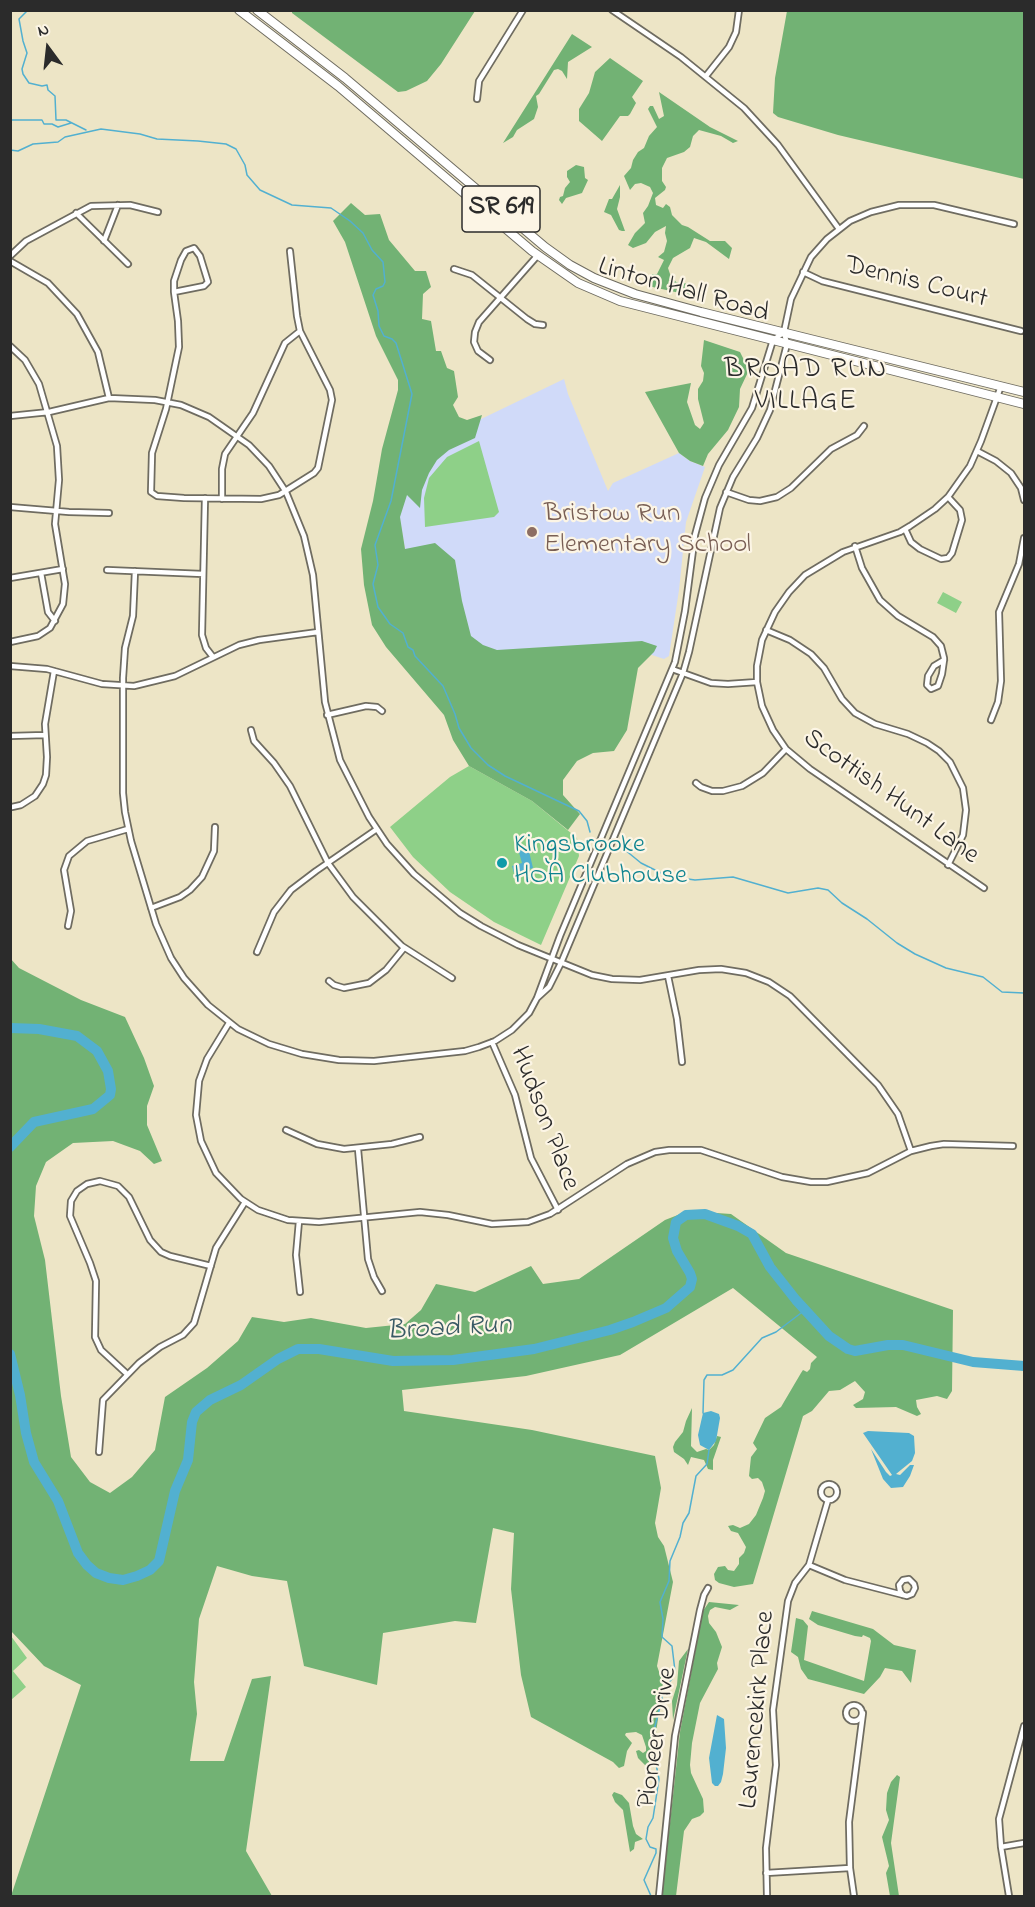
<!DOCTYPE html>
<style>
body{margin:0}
#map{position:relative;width:1035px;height:1907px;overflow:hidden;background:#ede5c6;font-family:"Indie Flower",sans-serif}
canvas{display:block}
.frame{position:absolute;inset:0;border:12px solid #2b2b2b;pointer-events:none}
.north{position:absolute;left:18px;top:18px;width:60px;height:60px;-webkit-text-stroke:4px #fcf5e5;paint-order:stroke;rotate:345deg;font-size:16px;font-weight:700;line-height:24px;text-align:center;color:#2b2b2b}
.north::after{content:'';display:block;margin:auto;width:21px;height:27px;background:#2b2b2b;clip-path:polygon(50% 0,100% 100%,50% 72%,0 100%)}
</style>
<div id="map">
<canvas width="1035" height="1907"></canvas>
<div class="frame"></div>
<div class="north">N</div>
</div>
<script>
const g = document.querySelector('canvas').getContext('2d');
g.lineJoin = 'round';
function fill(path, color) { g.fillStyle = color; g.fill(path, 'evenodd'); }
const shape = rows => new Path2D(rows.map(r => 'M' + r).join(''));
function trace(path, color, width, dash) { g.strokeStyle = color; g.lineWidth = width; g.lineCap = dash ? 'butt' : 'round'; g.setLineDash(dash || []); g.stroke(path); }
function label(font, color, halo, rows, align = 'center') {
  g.font = font + ' "Indie Flower",sans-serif'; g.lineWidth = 4.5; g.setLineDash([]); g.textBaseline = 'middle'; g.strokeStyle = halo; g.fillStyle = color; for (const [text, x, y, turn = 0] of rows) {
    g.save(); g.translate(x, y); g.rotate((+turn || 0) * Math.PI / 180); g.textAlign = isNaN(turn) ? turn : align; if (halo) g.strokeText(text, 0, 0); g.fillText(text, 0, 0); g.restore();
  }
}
fill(shape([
 [564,379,568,394,608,491,613,483,679,453,690,461,705,467,686,522,679,590,669,656,664,659,643,652,531,672,422,648,393,479,448,435]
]), '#d0daf9');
fill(shape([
 [479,441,499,512,494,517,425,527,424,498,429,478,447,457],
 [943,592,962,602,956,613,937,603],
 [469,766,532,801,577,838,579,856,541,945,494,922,450,892,413,857,390,827,450,777],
 [11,1636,27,1658,13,1671,26,1687,11,1700]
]), '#8ed088');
fill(shape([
 [292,11,292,10,475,11,441,64,427,81,406,91,398,92,292,13],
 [787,11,1024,11,1024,179,838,135,778,117,773,113,775,78],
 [572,34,592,47,568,62,567,79,562,71,558,69,554,70,539,94,536,96,538,107,534,119,517,130,513,137,503,143],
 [610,58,643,81,632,97,636,103,630,114,628,116,620,116,602,141,579,121,579,109,589,93,595,72],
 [659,92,710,127,738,141,733,143,721,136,699,130,693,136,690,147,684,152,667,158,662,168,662,181,666,187,665,190,655,198,656,205,663,208,666,204,670,207,672,215,682,225,688,227,710,241,725,241,732,248,729,259,706,242,694,238,690,248,673,258,668,268,670,274,676,282,690,284,691,295,689,295,648,286,652,274,657,274,664,260,658,257,664,252,667,241,665,233,666,226,655,232,646,243,633,248,628,245,635,233,645,223,643,213,648,206,653,193,650,187,641,183,635,184,630,190,624,176,631,168,633,160,638,152,644,148,649,136,657,127,648,109,650,106,653,106,659,119,664,116],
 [576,165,584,167,585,178,588,180,582,193,566,198,562,204,559,200,560,197,563,196,565,188,570,182,567,177,567,171],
 [620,185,620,197,617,209,625,231,622,231,619,230,611,215,604,212,609,199,612,199],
 [351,203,365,215,380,214,389,240,415,271,426,271,431,287,423,294,422,319,431,321,436,351,441,351,447,368,454,371,458,397,453,405,459,417,467,420,482,415,475,438,449,450,437,460,429,473,422,490,420,508,407,495,400,517,405,549,435,543,455,560,462,601,471,636,483,645,497,650,642,641,657,646,654,652,638,668,627,730,614,751,593,753,577,761,563,780,563,795,580,814,568,830,532,801,469,766,453,740,444,715,386,647,372,625,364,585,361,549,373,501,382,449,398,390,398,380,376,336,345,242,333,221],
 [704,340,740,352,749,370,740,389,739,407,728,430,708,454,703,466,690,461,679,453,645,392,691,383,687,402,695,425,700,429,704,423,698,399,698,389,703,381,704,373,701,366],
 [10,958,19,968,81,1000,125,1017,144,1058,154,1086,147,1106,147,1125,162,1161,154,1164,140,1151,113,1141,73,1143,46,1162,36,1186,34,1216,45,1260,61,1396,71,1457,90,1482,110,1493,132,1477,155,1450,165,1397,207,1368,238,1341,252,1317,284,1322,311,1318,366,1328,405,1324,421,1310,436,1284,475,1292,531,1266,543,1284,579,1279,665,1220,688,1211,731,1214,786,1253,953,1310,952,1391,947,1399,937,1396,916,1400,917,1407,921,1414,917,1416,896,1407,856,1408,853,1405,863,1399,865,1392,855,1381,840,1390,829,1391,812,1411,803,1416,753,1584,734,1587,719,1583,715,1580,714,1574,718,1567,725,1566,728,1570,734,1571,739,1564,739,1558,744,1553,746,1547,738,1533,731,1531,728,1526,733,1525,740,1528,749,1524,756,1515,763,1498,765,1491,762,1482,758,1478,752,1479,749,1476,751,1457,757,1449,753,1443,765,1418,781,1407,801,1373,803,1370,807,1372,810,1369,811,1363,817,1357,733,1288,620,1355,526,1376,402,1390,404,1411,532,1430,655,1456,661,1488,655,1523,658,1537,664,1546,673,1582,657,1666,663,1683,656,1733,650,1745,655,1754,649,1759,649,1766,647,1767,638,1758,636,1751,639,1750,643,1753,646,1751,646,1747,642,1735,636,1732,626,1733,625,1735,632,1743,627,1751,624,1766,619,1768,613,1762,531,1717,521,1675,511,1589,514,1533,493,1528,476,1623,455,1621,383,1633,377,1685,304,1666,287,1581,252,1576,217,1566,199,1619,194,1682,197,1714,190,1761,224,1761,252,1679,271,1676,246,1851,272,1896,11,1896,81,1685,44,1666,11,1631],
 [692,1408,691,1446,697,1452,706,1449,709,1450,714,1445,717,1436,721,1437,713,1460,713,1470,708,1469,704,1460,691,1457,688,1465,684,1459,674,1452,673,1447,675,1442,683,1432,686,1421],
 [709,1602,739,1605,730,1610,715,1607,710,1610,708,1616,709,1623,716,1632,722,1647,717,1663,718,1669,700,1703,692,1743,690,1765,691,1773,703,1799,704,1812,700,1816,692,1819,684,1831,676,1896,662,1896,680,1732,703,1611],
 [812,1611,873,1629,894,1645,916,1650,911,1683,902,1671,885,1668,880,1677,864,1694,808,1679,801,1669,798,1657,791,1652,796,1618,803,1620,808,1626,804,1660,864,1681,871,1641,870,1638,863,1635,862,1637,855,1636,818,1625,809,1619],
 [688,1649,673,1720,672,1701,677,1685,679,1661],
 [897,1775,900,1777,891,1843,899,1896,890,1896,886,1873,889,1866,882,1837,889,1820,886,1810,887,1793,891,1782],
 [614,1792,622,1795,629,1803,633,1826,636,1834,643,1839,635,1842,634,1849,630,1852,623,1810,615,1802,612,1795]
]), '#72b274');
fill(shape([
 [528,847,533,868,514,873,512,866,522,863,518,849],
 [711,1411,719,1414,720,1418,716,1441,709,1450,700,1445,698,1435,703,1413],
 [868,1431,909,1433,914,1436,915,1453,912,1461,896,1474,900,1475,910,1465,914,1465,910,1476,903,1487,891,1488,883,1479,871,1449,886,1472,890,1476,892,1475,863,1433],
 [717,1715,724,1719,726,1748,723,1774,721,1782,718,1786,715,1786,712,1783,709,1758]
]), '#52b0d0');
trace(shape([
 [28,10,19,19,23,41,27,53,22,69,23,74,29,83,42,86,47,85,48,90,55,96,56,120,66,120,86,130],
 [10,120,42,120,44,124,52,124,58,127,71,123],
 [10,150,18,151,33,144,58,142,65,137,101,129,140,134,157,139,198,141,226,144,236,149,245,165,247,175,260,190,292,205,331,208,350,221,363,233,372,250,383,262,385,282,383,286,376,289,373,295,378,311,379,326,384,336,392,339,396,343,412,394,391,501,375,545,378,565,373,584,378,607,390,624,403,633,408,647,413,650,415,656,443,686,455,714,459,728,471,748,488,765,505,776,579,811,587,821,590,832],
 [619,845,641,863,667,876,695,880,733,877,788,893,818,888,828,890,842,903,867,919,897,943,915,954,946,968,983,977,1002,992,1024,993],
 [703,1413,704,1380,707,1375,722,1375,733,1370,762,1338,776,1332,805,1310],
 [651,1896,644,1880,656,1853,656,1849,650,1847,646,1839,648,1827,653,1818,659,1779,656,1764,658,1752,654,1730,662,1699,661,1690,672,1679,675,1671,672,1646,662,1637,663,1619,660,1602,669,1581,670,1561,680,1537,683,1523,689,1513,696,1476,707,1464,709,1450]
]), '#52b0d0', 1.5);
trace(shape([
 [10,1028,39,1029,77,1036,97,1051,108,1071,111,1089,110,1095,93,1109,34,1122,10,1147],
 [10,1354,20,1395,26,1433,34,1462,58,1501,78,1553,87,1565,96,1573,109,1578,123,1580,137,1576,150,1570,159,1561,175,1491,188,1460,192,1422,196,1412,210,1400,241,1385,278,1359,298,1349,319,1349,393,1361,453,1360,534,1349,610,1330,633,1322,666,1308,690,1287,692,1279,690,1273,677,1251,673,1238,676,1222,686,1215,705,1214,738,1226,752,1234,770,1267,796,1300,829,1336,848,1349,855,1351,888,1345,903,1345,973,1362,1024,1366]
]), '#52b0d0', 10);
const minor = shape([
 [612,10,681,57,744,108,778,145,839,229],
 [706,76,729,47,736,32,739,10],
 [477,99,479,81,523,10],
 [76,213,128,264],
 [104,241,118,205],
 [10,256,26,241,91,206,130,205,158,212],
 [10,261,48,283,77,314,98,352,109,398],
 [454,269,472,275,527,319,535,324,543,325],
 [803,272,822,281,1021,331],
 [174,292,174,281,181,260,186,251,194,248,200,256,208,282,204,286,174,292,178,321,179,347,166,409,152,453,151,492,157,496,184,498,261,499,279,495,314,473,318,468,332,400,330,390,300,331,297,316,290,251],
 [10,346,25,360,39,384,57,446,59,480,55,524,65,584,63,604,50,628,38,636,10,642],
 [490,360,478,351,474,342,475,332,479,322,538,255],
 [10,416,49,412,109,398,155,400,181,405,209,417,249,445,269,466,286,492,304,536,313,575,325,702,340,760,369,817,387,844,414,874,460,913,481,926,518,945,592,975,612,979,640,980,699,970,721,969,746,973,769,982,790,996,878,1085,898,1114,911,1151],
 [977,451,996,461,1011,473,1021,488,1024,500],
 [726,492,749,500,760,501,777,497,791,488,831,449,857,435,864,426],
 [205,498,202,635,206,648,213,657],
 [222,499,222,469,225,454,253,413,285,343,300,331],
 [10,507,69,512,109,513],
 [905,529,911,542,920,549,941,559,948,558,952,553,962,520,960,510,948,497],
 [855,546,862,568,880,600,898,616,933,637,941,646,944,658,944,660,942,674,938,686,931,689,927,685,928,676,934,666,944,660],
 [107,570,203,574],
 [135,571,133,616,125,648,123,678,123,793,125,812,131,841,156,924,171,958,184,978,208,1005,238,1029,269,1044,302,1054,339,1060,374,1061,465,1051,479,1047,495,1041,512,1030,529,1013,537,998,560,936,675,662,685,611,695,535,705,498,719,465,752,408,773,340,783,333],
 [41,573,48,612,55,621],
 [10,578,63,569],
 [766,630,790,640,811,654,824,668,842,699,855,713,875,724,908,734,927,743,939,751,950,762,963,788,966,810,963,835,948,865],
 [10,666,47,669,102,684,134,686,175,676,239,645,259,640,318,632],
 [672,669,711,683,728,684,757,682],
 [327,715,366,706,377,707,382,711],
 [991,720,998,702,1001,681,999,612,1019,564,1024,538],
 [251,730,254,741,274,763,290,786,328,863,353,897,402,946,452,978],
 [10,736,45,735],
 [696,783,701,787,712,791,723,791,742,786,763,773,786,749],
 [12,807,21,805,35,796,43,784,46,775,47,757,45,724,54,671],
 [984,888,810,769,786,749,773,730,762,706,757,682,757,666,762,640,775,612,789,592,805,575,843,552,900,532,910,526,935,509,948,497,970,466,981,441,1001,386],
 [151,908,180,897,190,890,202,877,214,851,215,827],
 [68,926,71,911,64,870,69,856,87,841,128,829],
 [257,952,274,912,291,890,316,871,377,829],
 [668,976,677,1019,682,1062],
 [329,981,334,985,344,988,369,983,386,970,404,948],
 [537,998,549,987,561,963,683,673,689,652,720,508,733,477,757,438,770,410,787,344,784,332,791,299,811,257,827,239,850,221,871,212,899,205,934,205,1014,224],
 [229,1023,207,1059,199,1081,196,1115,201,1141,216,1173,241,1199,258,1210,288,1220,319,1222,420,1212,448,1215,492,1224,528,1222,550,1214,627,1164,655,1152,669,1150,701,1150,782,1177,811,1182,827,1182,868,1173,911,1151,931,1146,944,1144,1013,1146],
 [492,1042,515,1095,531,1158,558,1210],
 [286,1130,317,1144,344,1149,392,1144,420,1137],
 [358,1149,368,1259,374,1277,382,1291],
 [299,1221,296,1255,300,1292],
 [127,1374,101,1350,95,1337,96,1281,90,1263,70,1216,71,1201,77,1191,87,1184,100,1181,118,1186,129,1197,150,1240,161,1252,170,1256,211,1266],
 [99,1452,103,1400,139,1363,160,1347,183,1335,194,1323,216,1248,245,1202],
 '821 1492a8 8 0 1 1 16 0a8 8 0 1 1-16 0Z',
 [809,1565,845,1580,903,1595,907,1596,912,1594,915,1588,914,1584,909,1579,903,1580,899,1585,900,1591,903,1595],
 '846 1713a8 8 0 1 1 16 0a8 8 0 1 1-16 0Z',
 [1001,1847,1024,1843],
 [766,1873,850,1868],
 [659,1896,675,1736,700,1610,704,1595,708,1588],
 [767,1896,766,1848,776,1765,773,1710,788,1601,795,1583,809,1565,828,1500],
 [854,1896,850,1868,849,1822,863,1713],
 [1009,1896,1001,1847,999,1819,1024,1726]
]);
const primary = shape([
 [239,10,338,86,532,251,578,283,620,301,1024,404],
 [257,10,345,78,545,247,570,265,594,278,635,294,701,312,1024,392]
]);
trace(minor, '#6f6c61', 8);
trace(primary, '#6f6c61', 10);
trace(minor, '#fff', 4.5);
trace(primary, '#fff', 8);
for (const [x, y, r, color] of [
 [532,532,6,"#8d6e63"],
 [502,863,6,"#0f9aa8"]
]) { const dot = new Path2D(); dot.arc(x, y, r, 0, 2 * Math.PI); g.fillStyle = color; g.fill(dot); trace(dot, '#fcf5e5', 2); }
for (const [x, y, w] of [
 [501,209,78]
]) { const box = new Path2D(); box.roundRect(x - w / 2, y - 23, w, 46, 4.5); g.fillStyle = '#fcf5e5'; g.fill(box); trace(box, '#2b2b2b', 1.5); }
label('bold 26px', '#2b2b2b', null, [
 ["SR 619",501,209]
]);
label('27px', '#2b2b2b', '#fcf5e5', [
 ["Dennis Court",916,284,14],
 ["Linton Hall Road",683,292,16],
 ["Scottish Hunt Lane",890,798,36],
 ["Hudson Place",543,1119,69],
 ["Laurencekirk Place",759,1710,-85],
 ["Pioneer Drive",659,1738,-81]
]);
label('27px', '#785e54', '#fcf5e5', [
 ["Bristow Run",544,516],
 ["Elementary School",544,547]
], 'left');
label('27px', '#0d838f', '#fcf5e5', [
 ["Kingsbrooke",514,847],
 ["HOA Clubhouse",514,878]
], 'left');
g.letterSpacing = '1.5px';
label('28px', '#2b2b2b', '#fcf5e5', [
 ["BROAD RUN",806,371],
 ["VILLAGE",806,403]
]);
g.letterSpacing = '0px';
label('italic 28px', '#395a65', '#fcf5e5', [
 ["Broad Run",449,1330,-3]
]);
</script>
